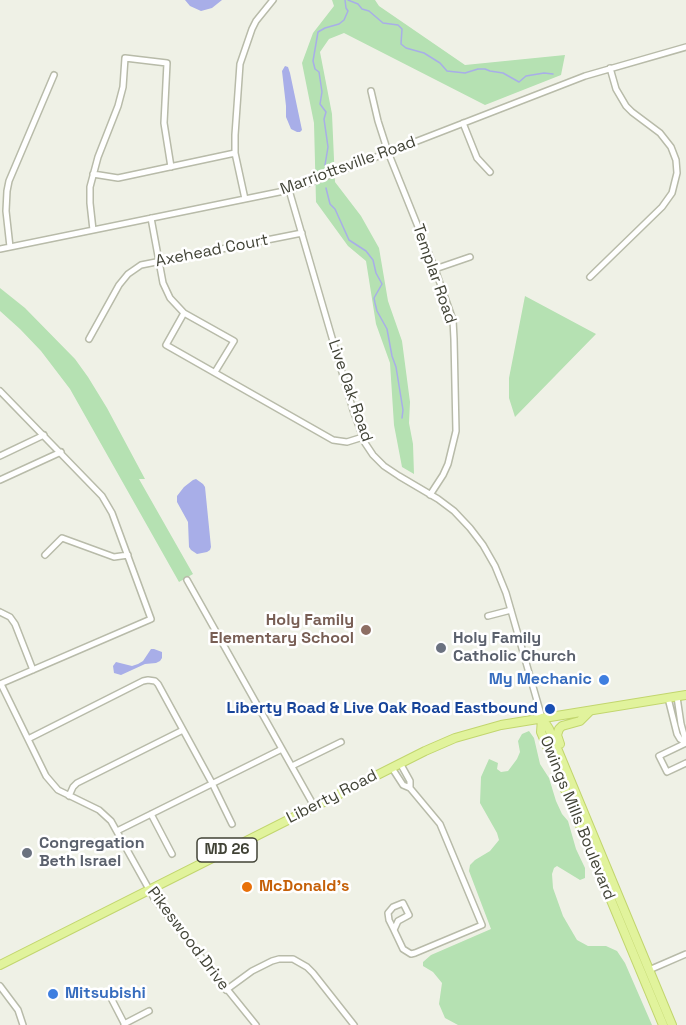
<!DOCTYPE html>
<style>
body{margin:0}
canvas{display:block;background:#eff1e6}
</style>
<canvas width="686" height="1025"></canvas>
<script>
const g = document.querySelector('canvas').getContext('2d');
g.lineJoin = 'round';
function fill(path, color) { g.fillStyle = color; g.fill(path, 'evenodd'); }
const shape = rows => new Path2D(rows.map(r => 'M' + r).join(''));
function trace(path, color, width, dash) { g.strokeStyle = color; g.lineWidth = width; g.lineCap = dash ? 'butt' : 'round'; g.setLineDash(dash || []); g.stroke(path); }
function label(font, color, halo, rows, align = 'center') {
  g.font = font + ' "Space Grotesk",sans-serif'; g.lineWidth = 5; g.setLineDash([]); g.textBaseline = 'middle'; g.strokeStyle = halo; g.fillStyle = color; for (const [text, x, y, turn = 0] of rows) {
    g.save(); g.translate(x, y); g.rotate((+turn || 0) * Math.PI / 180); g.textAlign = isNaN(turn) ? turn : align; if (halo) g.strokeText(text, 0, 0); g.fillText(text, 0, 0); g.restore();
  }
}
fill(shape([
 [332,0,375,0,379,6,465,65,565,55,561,75,485,105,344,33,329,39,320,52,332,114,335,182,361,216,379,248,388,301,402,341,410,402,409,423,413,444,414,474,402,467,394,425,390,363,376,324,366,261,348,246,316,202,314,123,302,63,313,33,334,6],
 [0,288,25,308,75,359,88,377,107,408,145,479,139,479,193,574,179,582,70,389,41,351,20,329,0,311],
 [525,296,596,334,515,417,509,398,509,378],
 [529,731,534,738,540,764,549,778,556,801,562,814,568,821,576,849,585,868,585,878,580,880,557,866,554,868,552,874,553,888,563,916,577,940,588,946,606,946,617,951,625,963,652,1025,458,1025,445,1018,439,1004,442,983,433,972,423,966,423,962,431,955,491,929,469,871,470,865,475,860,490,851,499,840,497,833,480,803,481,777,489,759,498,763,497,769,501,772,508,771,517,759,520,752,518,741,522,734]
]), '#b5e1b2');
fill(shape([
 [185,0,222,0,212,8,201,11,190,6],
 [285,66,288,67,290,73,302,130,300,132,297,132,291,129,286,117,286,106,282,71],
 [196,479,203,484,205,487,211,547,210,550,207,552,197,554,191,550,189,547,188,522,177,502,177,496,184,487,193,480],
 [151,649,154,649,162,652,162,658,160,661,156,663,145,664,121,675,114,673,113,666,116,662,132,666,138,664,143,661]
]), '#a8aee8');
trace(shape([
 [348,0,358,4,362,9,369,11,383,23,398,25,402,29,401,44,406,48,424,53,440,63,447,71,465,73,478,69,485,69,490,71,503,73,519,82,526,76,544,73,553,74],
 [325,165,328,147,324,119,326,112,320,104,322,92,319,72,315,69,313,61,318,32,325,28,339,24,344,20,348,11,346,8,345,0],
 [326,188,330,204,335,209,349,240,366,251,373,260,376,273,382,284,374,298,375,303,377,311,387,329,392,356,396,367,403,410,402,418]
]), '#a8aee8', 1.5);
const minor = shape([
 [371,91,378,121,388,152,435,269,453,320,454,339,456,431,448,464,443,475,430,495],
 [463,123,477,158,490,172],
 [93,174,118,178,235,153],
 [289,190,353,410,365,443,373,455,384,466,399,476,438,499,454,511,470,528,483,545,495,566,506,593,542,718],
 [245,199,235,153,235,135,240,64,252,29,256,21,273,0],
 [151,218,163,283,170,298,184,313,234,341,215,372],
 [93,230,90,203,90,187,98,157,118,106,123,87,125,58,167,63,164,123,171,167],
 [10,247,6,211,7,191,9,181,54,75],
 [0,249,289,190,309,183,585,76,686,47],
 [435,269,470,257],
 [590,277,662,207,672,193,677,173,676,160,671,147,660,133,632,112,626,106,616,89,610,68],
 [184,313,166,345,333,440,347,442,363,437],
 [89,339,119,285,128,274,141,265,302,233],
 [0,391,102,496,112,513,151,619,0,684],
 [0,456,44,435],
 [0,480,61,452],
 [45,555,62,538,114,557,128,555],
 [187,580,314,806],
 [0,612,10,617,15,624,33,670],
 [488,616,511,610],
 [1,684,46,776,58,790,99,810,111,821,155,900,256,1025],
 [677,697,681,724,686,742],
 [668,698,677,734,680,739,686,743],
 [28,739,143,681,148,680,155,681,158,684,212,783,232,824],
 [686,743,659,756,667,772,686,763],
 [400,763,410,781,410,788],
 [292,766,341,742],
 [392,768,403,785,410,788,440,824,482,925,415,953,411,954,403,949,394,930,398,921,409,915,403,903,393,907,388,913,389,920,394,930],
 [69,796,73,787,77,783,183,730],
 [151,814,172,854],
 [117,831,282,749],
 [649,970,686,954],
 [0,986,18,1010,23,1025],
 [226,990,252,971,272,961,279,959,293,959,307,967,313,973,354,1025],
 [110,996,125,1025],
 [124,1024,149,1011]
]);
const primary = shape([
 [542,718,549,729,559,753,672,1025],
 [542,719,541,732,663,1025],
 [560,744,557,735,559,729,562,726,580,721,590,711],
 [0,965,425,751,455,738,501,725,686,695]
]);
trace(minor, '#b8bba9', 8);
trace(primary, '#c2d66e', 10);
trace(minor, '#fff', 5);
trace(primary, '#e1f39c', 8);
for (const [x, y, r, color] of [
 [366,630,6,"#8d6e63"],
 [441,648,6,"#6b7280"],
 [604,680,6,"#3f7fe0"],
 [550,709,6,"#1a4fb4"],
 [27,853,6,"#6b7280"],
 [247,887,6,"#e8710a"],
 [53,994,6,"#3f7fe0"]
]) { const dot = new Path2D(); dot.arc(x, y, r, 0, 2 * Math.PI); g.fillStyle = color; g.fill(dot); trace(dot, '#fff', 2); }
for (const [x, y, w] of [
 [227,850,60]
]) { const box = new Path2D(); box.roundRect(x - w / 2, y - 12, w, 24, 4.5); g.fillStyle = '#fff'; g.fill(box); trace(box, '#414336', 1.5); }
label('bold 15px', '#414336', null, [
 ["MD 26",227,850]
]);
label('16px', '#414336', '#fff', [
 ["Marriottsville Road",348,166,-20],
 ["Axehead Court",212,251,-11],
 ["Templar Road",434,274,71],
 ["Live Oak Road",350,391,71],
 ["Liberty Road",332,797,-27],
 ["Owings Mills Boulevard",577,818,68],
 ["Pikeswood Drive",188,939,53]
]);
label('bold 16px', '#785e54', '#fff', [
 ["Holy Family",354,621],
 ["Elementary School",354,639]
], 'right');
label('bold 16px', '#5b616d', '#fff', [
 ["Holy Family",453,639],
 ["Catholic Church",453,657],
 ["Congregation",39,844],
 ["Beth Israel",39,862]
], 'left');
label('bold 16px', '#366cbe', '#fff', [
 ["My Mechanic",592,680],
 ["Mitsubishi",65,994,"left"]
], 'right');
label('bold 16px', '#164399', '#fff', [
 ["Liberty Road & Live Oak Road Eastbound",538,709]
], 'right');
label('bold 16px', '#c56008', '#fff', [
 ["McDonald's",259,887]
], 'left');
</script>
